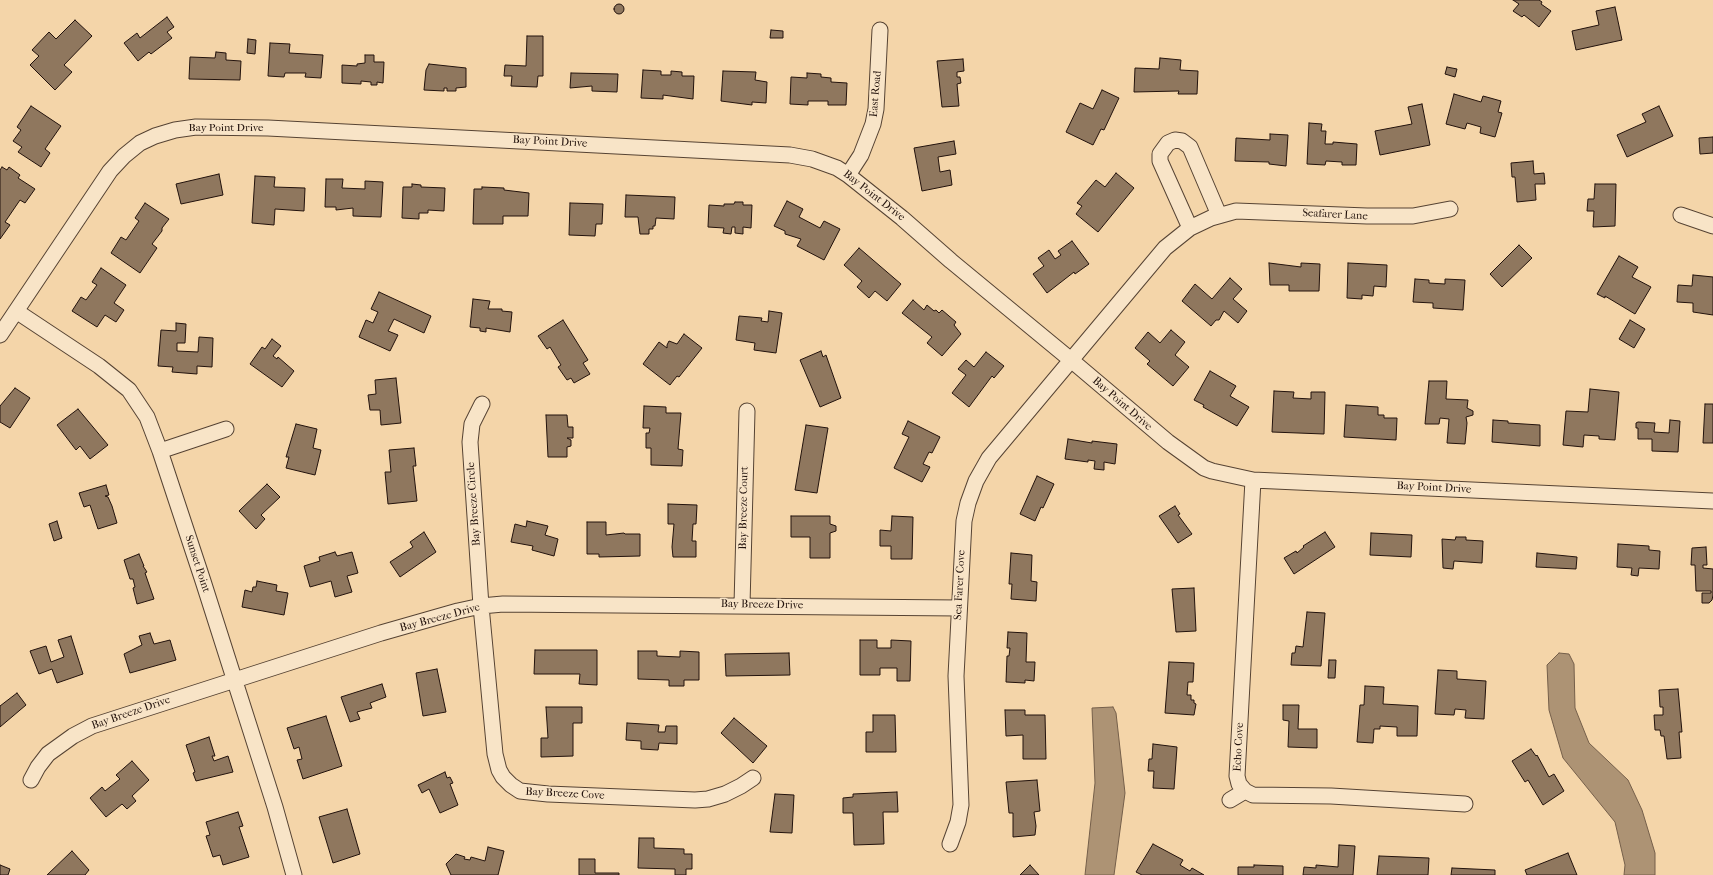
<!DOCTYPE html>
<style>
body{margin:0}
canvas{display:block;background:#f4d5a9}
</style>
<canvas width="1713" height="875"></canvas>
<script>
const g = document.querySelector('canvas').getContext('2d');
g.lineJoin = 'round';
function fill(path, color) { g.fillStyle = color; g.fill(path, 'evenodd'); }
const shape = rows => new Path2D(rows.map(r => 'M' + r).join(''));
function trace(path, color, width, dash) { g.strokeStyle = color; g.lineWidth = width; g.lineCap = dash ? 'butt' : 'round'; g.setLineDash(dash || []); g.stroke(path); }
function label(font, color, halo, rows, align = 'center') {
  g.font = font + ' "IM FELL French Canon",serif'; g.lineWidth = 3; g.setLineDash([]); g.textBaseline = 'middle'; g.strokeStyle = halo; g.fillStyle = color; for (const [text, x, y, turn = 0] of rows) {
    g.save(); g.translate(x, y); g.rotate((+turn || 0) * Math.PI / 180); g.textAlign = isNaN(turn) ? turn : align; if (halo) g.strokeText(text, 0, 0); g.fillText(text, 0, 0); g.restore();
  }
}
const water = shape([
 [1559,653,1569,654,1574,664,1575,708,1589,743,1628,780,1642,810,1655,853,1655,875,1624,875,1625,865,1615,822,1563,758,1549,710,1547,665,1559,653],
 [1113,707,1116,713,1125,793,1114,875,1085,875,1095,783,1092,708,1113,707]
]);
fill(water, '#ad9374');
trace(water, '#755f4a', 1);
const building = shape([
 [1513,0,1539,0,1542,2,1541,4,1551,11,1539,27,1524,15,1522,17,1513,11,1519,4,1513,0],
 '614 9a5 5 0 1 1 10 0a5 5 0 1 1-10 0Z',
 [1615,7,1622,40,1576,50,1572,31,1599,25,1596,11,1615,7],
 [167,17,174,27,167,32,172,38,151,54,149,52,138,61,124,43,137,33,140,38,167,17],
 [75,20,92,36,64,65,72,72,55,90,30,65,39,56,32,50,49,32,56,39,75,20],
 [771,30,783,31,783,38,770,38,771,30],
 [527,36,543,36,543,76,538,76,537,87,511,86,512,76,504,76,505,65,526,66,527,36],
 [248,39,256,40,255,54,247,53,248,39],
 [270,43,290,44,289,53,323,55,321,78,305,77,306,73,285,73,284,77,268,76,270,43],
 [216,52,226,53,226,60,241,61,240,80,189,79,190,57,215,58,216,52],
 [365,55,374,55,374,62,384,62,383,83,377,82,377,85,371,85,371,82,361,81,361,84,342,83,342,65,357,66,357,64,365,63,365,55],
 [1160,58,1181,60,1180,70,1198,71,1197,94,1178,94,1179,91,1134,92,1135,68,1159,69,1160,58],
 [963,59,964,71,957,72,957,77,960,77,961,83,957,84,959,106,942,107,937,61,963,59],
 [429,64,466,68,466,87,456,88,456,91,447,91,447,88,444,88,444,91,424,90,426,70,429,64],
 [1447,67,1457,69,1455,77,1445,74,1447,67],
 [643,70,661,71,661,75,671,75,671,71,682,72,682,76,694,76,693,99,663,95,663,99,641,98,643,70],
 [723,71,756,72,755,80,767,82,766,103,752,102,752,105,721,101,723,71],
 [571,73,618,74,617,92,592,91,592,86,570,88,571,73],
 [807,73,821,74,821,77,831,78,831,82,847,83,846,105,828,105,828,101,808,101,808,105,790,104,791,77,807,78,807,73],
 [1102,90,1119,98,1104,130,1101,129,1093,145,1066,132,1080,103,1093,109,1102,90],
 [1454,94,1481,102,1483,96,1501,101,1498,112,1502,113,1495,137,1480,133,1481,127,1467,123,1465,129,1446,124,1454,94],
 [1422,104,1430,145,1380,155,1375,131,1412,124,1408,107,1422,104],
 [31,106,61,126,45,149,50,153,41,167,18,152,22,147,13,141,21,130,17,127,31,106],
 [1659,106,1673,136,1627,157,1617,135,1646,122,1642,114,1659,106],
 [1309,123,1322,124,1321,131,1326,131,1325,144,1333,144,1333,142,1357,144,1356,165,1342,165,1342,162,1326,161,1325,165,1307,164,1309,123],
 [1270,134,1288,135,1286,166,1269,164,1269,162,1235,161,1236,138,1270,140,1270,134],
 [1713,137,1713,153,1700,154,1699,138,1713,137],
 [954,141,956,154,938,157,940,172,950,170,952,185,922,191,914,148,954,141],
 [1533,161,1534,174,1544,173,1545,184,1535,184,1536,200,1517,202,1515,177,1512,177,1511,163,1533,161],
 [2,167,7,170,9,167,20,175,18,178,35,189,25,203,20,200,5,222,10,225,0,239,0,170,2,167],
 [1116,173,1134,188,1098,232,1076,214,1082,206,1077,203,1096,180,1105,187,1116,173],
 [219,174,223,195,181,204,176,184,219,174],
 [255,176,275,177,274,187,305,188,304,211,275,209,274,225,252,223,255,176],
 [326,179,343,179,342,188,365,189,365,181,383,182,381,217,353,216,353,208,336,210,336,207,325,207,326,179],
 [412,184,421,185,421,187,445,188,444,211,428,210,428,213,419,213,419,219,402,218,403,187,412,187,412,184],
 [1595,184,1616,184,1615,226,1593,227,1594,211,1587,211,1588,199,1594,199,1595,184],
 [482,187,504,188,504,190,529,193,528,216,503,216,503,224,473,224,474,189,482,189,482,187],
 [626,195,675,197,674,219,656,218,655,226,653,226,653,229,649,229,649,234,640,234,638,217,625,217,626,195],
 [787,201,803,209,799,217,820,228,824,221,840,229,824,260,797,246,801,239,785,234,785,231,774,226,787,201],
 [735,202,743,202,743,205,752,205,751,228,743,227,743,234,735,233,735,227,732,227,731,234,723,233,724,228,708,227,709,205,724,206,724,204,734,204,735,202],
 [145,203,169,219,162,228,162,231,152,244,157,248,140,273,111,253,121,237,126,240,139,221,135,218,145,203],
 [570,203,603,204,602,224,596,224,595,236,569,235,570,203],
 [1072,241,1089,264,1075,274,1074,272,1047,293,1033,274,1044,266,1038,258,1049,250,1055,259,1061,255,1058,251,1072,241],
 [1519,245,1532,258,1502,287,1490,274,1519,245],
 [859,248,901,284,887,301,875,291,869,298,857,287,862,281,844,265,859,248],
 [1619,256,1638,267,1632,277,1651,287,1635,314,1605,296,1605,298,1597,294,1619,256],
 [1269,263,1301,267,1301,263,1320,264,1319,291,1289,291,1289,285,1270,285,1269,263],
 [1348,263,1387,265,1386,287,1374,286,1373,296,1362,295,1362,299,1347,298,1348,263],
 [101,268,126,285,114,303,124,310,116,322,105,315,97,327,72,311,81,297,86,300,97,285,92,282,101,268],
 [1693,275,1713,277,1713,315,1693,312,1693,303,1677,302,1678,285,1692,286,1693,275],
 [1230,278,1242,289,1233,299,1247,311,1238,323,1224,311,1219,320,1216,320,1211,326,1182,301,1195,284,1212,299,1230,278],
 [1415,279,1429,280,1429,283,1445,284,1445,279,1465,280,1463,310,1433,308,1433,303,1413,302,1415,279],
 [379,292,431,316,424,333,394,319,388,331,398,335,390,351,359,337,366,320,373,323,378,312,371,309,379,292],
 [473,299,490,301,488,309,502,309,502,311,512,312,510,332,486,328,486,332,480,331,480,328,470,327,473,299],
 [913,300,924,310,927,305,934,311,936,310,939,313,942,310,956,322,954,325,961,334,942,356,927,343,932,337,902,313,913,300],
 [769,311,782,313,776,353,754,350,755,343,736,340,739,316,762,318,761,321,768,322,769,311],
 [563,320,588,360,583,363,590,374,574,383,571,378,567,380,558,367,561,365,550,347,547,349,538,336,563,320],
 [1630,320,1645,329,1634,348,1619,339,1630,320],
 [176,323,186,324,185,343,177,343,177,351,198,352,199,337,213,338,212,367,197,366,197,374,172,372,173,367,158,366,161,330,176,331,176,323],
 [1171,330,1185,342,1175,355,1189,367,1173,386,1147,364,1150,361,1135,348,1148,332,1160,343,1171,330],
 [684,334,702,348,679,377,677,376,670,385,643,364,659,342,667,348,667,345,669,341,677,344,684,334],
 [272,339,281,346,273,356,277,359,278,357,294,371,282,387,250,364,262,347,265,349,272,339],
 [821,351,823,357,826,355,841,398,820,407,800,360,821,351],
 [986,352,1004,366,994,378,992,376,969,407,952,393,966,375,958,369,966,360,974,367,986,352],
 [1210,371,1236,386,1230,396,1249,407,1237,426,1203,407,1204,405,1194,400,1210,371],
 [396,378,401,423,381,425,380,410,370,410,368,395,376,394,375,380,396,378],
 [1429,381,1447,381,1446,399,1468,400,1467,408,1473,411,1473,415,1466,417,1467,423,1465,444,1447,443,1449,419,1440,418,1439,424,1425,424,1429,381],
 [15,388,30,398,10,428,0,422,0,406,15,388],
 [1590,389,1619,392,1615,440,1599,439,1599,436,1584,435,1583,447,1563,445,1566,411,1588,412,1590,389],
 [1274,391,1294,392,1293,398,1311,399,1311,392,1325,392,1324,434,1272,432,1274,391],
 [1705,404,1713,404,1713,443,1703,443,1705,404],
 [1346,405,1378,407,1378,415,1384,415,1384,418,1397,418,1396,440,1344,437,1346,405],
 [644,406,666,407,666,413,681,413,678,449,683,450,682,466,651,465,651,448,646,448,646,433,649,433,650,428,643,428,644,406],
 [78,409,108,445,90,459,80,446,76,450,57,425,78,409],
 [546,415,567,415,568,427,573,427,573,438,567,438,571,440,571,446,567,447,567,457,548,457,546,415],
 [1493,420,1508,421,1508,423,1540,425,1540,446,1492,442,1493,420],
 [1670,420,1680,421,1678,452,1652,451,1652,439,1638,439,1638,428,1636,428,1636,423,1638,422,1655,423,1654,432,1669,433,1670,420],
 [908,421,940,437,932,453,929,452,923,464,930,467,922,482,894,468,909,437,902,434,908,421],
 [296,424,317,429,313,448,321,450,315,475,286,468,289,457,286,457,296,424],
 [806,425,828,428,817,493,795,490,806,425],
 [1068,439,1092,443,1092,441,1117,444,1115,464,1104,462,1104,470,1094,469,1095,461,1088,460,1088,462,1065,459,1068,439],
 [414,448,416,466,413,466,417,501,388,504,385,472,391,472,389,450,414,448],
 [1037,476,1054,484,1043,508,1041,507,1035,521,1020,514,1037,476],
 [267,484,280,497,261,515,265,519,256,529,239,511,267,484],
 [106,485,109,495,105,496,108,497,112,506,117,523,98,529,90,505,84,507,79,493,106,485],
 [668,504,697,505,696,524,693,524,692,541,696,541,696,557,673,557,672,547,674,524,668,524,668,504],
 [1175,506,1180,514,1178,515,1192,534,1178,543,1159,516,1175,506],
 [791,516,830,516,830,524,836,526,836,531,830,533,830,558,810,558,810,537,791,537,791,516],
 [892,516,913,517,912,559,891,559,891,546,880,546,880,530,891,531,892,516],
 [57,521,62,538,54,541,49,524,57,521],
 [527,521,548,526,545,535,558,539,554,556,532,550,533,546,511,542,515,524,526,527,527,521],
 [587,522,606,522,606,535,624,533,625,534,640,534,640,556,599,557,599,554,587,554,587,522],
 [424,532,436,552,400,577,390,562,413,547,410,542,424,532],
 [1325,532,1335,547,1294,574,1284,558,1296,551,1297,553,1304,547,1303,546,1325,532],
 [1371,533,1412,535,1411,557,1370,555,1371,533],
 [1456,537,1466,537,1466,540,1483,541,1482,563,1454,561,1453,569,1443,568,1442,539,1455,540,1456,537],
 [1618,544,1649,546,1649,550,1660,551,1659,569,1639,568,1638,576,1631,575,1632,568,1617,567,1618,544],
 [1706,547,1707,565,1703,565,1703,568,1713,569,1713,595,1712,600,1709,603,1702,603,1702,593,1711,593,1711,591,1696,591,1695,565,1691,565,1692,548,1706,547],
 [335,552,337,556,352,552,358,573,347,576,352,592,335,597,331,581,310,587,304,566,320,561,319,557,335,552],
 [1011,553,1032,555,1031,581,1037,582,1036,601,1011,599,1012,584,1009,584,1011,553],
 [1537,553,1577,557,1576,569,1536,567,1537,553],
 [139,554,144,566,143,566,147,572,145,573,154,599,137,604,133,588,135,587,133,579,130,579,124,560,139,554],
 [257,581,277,585,276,591,288,593,284,615,242,607,245,590,252,592,253,587,256,587,257,581],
 [1194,588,1196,631,1176,632,1172,589,1194,588],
 [1307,612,1325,613,1321,666,1291,665,1292,653,1295,653,1296,646,1303,647,1307,612],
 [1008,632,1027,633,1026,662,1035,662,1034,681,1025,680,1025,683,1006,682,1007,656,1009,656,1010,648,1007,648,1008,632],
 [150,633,154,644,170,640,176,660,130,673,124,654,142,645,139,636,150,633],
 [71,636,83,674,57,683,52,669,39,674,30,651,46,646,51,662,64,657,58,640,71,636],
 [860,640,877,640,877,648,891,648,891,640,911,641,910,681,897,681,897,668,880,668,880,675,860,675,860,640],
 [535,650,597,650,597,685,579,684,580,674,534,674,535,650],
 [638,651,657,651,657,656,680,657,680,651,699,652,699,680,684,680,684,686,669,686,669,680,638,679,638,651],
 [789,653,790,675,726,676,725,654,789,653],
 [1329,660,1336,660,1335,678,1328,678,1329,660],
 [1169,662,1194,663,1193,682,1188,682,1187,695,1191,695,1191,700,1194,700,1194,703,1196,704,1194,715,1165,713,1169,662],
 [437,669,446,712,423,716,416,673,437,669],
 [1438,670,1457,671,1457,679,1486,681,1484,719,1465,718,1466,710,1455,709,1454,715,1435,714,1438,670],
 [382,684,386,697,370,703,372,708,357,712,360,719,350,722,341,697,382,684],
 [1365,686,1384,687,1383,704,1418,706,1417,736,1397,736,1397,727,1380,726,1380,729,1374,729,1373,743,1357,742,1360,705,1364,705,1365,686],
 [1678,689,1682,732,1679,732,1681,758,1667,759,1664,736,1661,736,1660,730,1655,730,1654,715,1663,715,1663,707,1660,707,1659,690,1678,689],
 [17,693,26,705,0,727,0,706,17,693],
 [1283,705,1299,705,1298,729,1317,729,1317,748,1288,747,1289,721,1283,720,1283,705],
 [546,707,582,707,582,723,573,723,573,756,541,757,541,738,548,738,546,707],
 [1005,710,1025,710,1025,715,1045,715,1046,759,1023,759,1023,735,1006,736,1005,710],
 [873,715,895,715,896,752,866,752,866,732,873,732,873,715],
 [326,716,342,766,303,779,297,760,302,759,299,747,294,749,287,728,326,716],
 [734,718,767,746,753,763,721,733,734,718],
 [627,723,659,725,658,732,665,732,666,726,677,726,677,744,659,743,658,750,641,749,641,741,626,740,627,723],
 [209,737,215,756,212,756,214,761,228,756,233,772,196,781,193,773,195,772,186,745,209,737],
 [1153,744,1177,747,1174,789,1153,788,1154,771,1148,771,1149,759,1152,759,1153,744],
 [1531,749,1536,756,1537,755,1549,777,1554,774,1564,791,1543,805,1528,780,1525,782,1512,761,1531,749],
 [132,761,149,780,132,796,136,801,127,809,122,804,106,817,90,798,102,787,105,791,120,779,116,775,132,761],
 [445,772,447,778,450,777,453,783,450,784,458,805,440,813,429,789,422,793,418,785,445,772],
 [1037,780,1040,811,1034,812,1036,826,1035,835,1013,837,1013,813,1009,813,1006,782,1037,780],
 [897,792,898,812,883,812,884,844,854,845,853,813,843,813,843,798,853,797,853,794,897,792],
 [775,794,794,795,792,833,770,832,775,794],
 [347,809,360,854,333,863,319,817,347,809],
 [238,812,243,826,239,827,249,857,223,865,220,855,213,857,206,836,210,835,206,822,238,812],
 [639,838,654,838,654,848,684,849,684,854,692,854,692,869,686,869,686,875,675,875,675,869,638,868,639,838],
 [1153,844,1183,860,1180,865,1190,871,1192,868,1204,875,1142,875,1136,872,1153,844],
 [1339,845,1355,846,1353,875,1303,875,1304,867,1316,868,1316,865,1338,867,1339,845],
 [488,847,504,851,498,875,451,875,446,864,456,854,465,857,464,859,470,860,471,857,485,861,488,847],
 [72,851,89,870,85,875,47,875,72,851],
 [1568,853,1577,875,1527,875,1525,870,1568,853],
 [1379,856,1429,858,1428,875,1377,875,1379,856],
 [579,859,595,859,595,873,619,873,619,875,579,875,579,859],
 [0,865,10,869,8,875,0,875,0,865],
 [1030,865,1039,875,1020,875,1030,865],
 [1254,865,1283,866,1283,875,1238,875,1238,867,1254,867,1254,865],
 [1452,868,1495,870,1495,875,1451,875,1452,868]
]);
fill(building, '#8f775e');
trace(building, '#22120c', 1);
const street = shape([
 [848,175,861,155,873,124,876,109,880,30],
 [1681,215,1713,226],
 [1190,228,1160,161,1160,154,1168,143,1175,140,1182,141,1190,147,1219,215],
 [16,311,99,366,129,390,147,417,160,451,203,581,275,807,294,875],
 [0,335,110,171,124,156,140,143,155,136,175,130,196,127,268,128,790,155,812,159,837,168,848,175,902,218,951,261,1071,360,1168,442,1204,468,1212,471,1253,480,1713,501],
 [482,404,472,424,470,442,481,606,495,754,499,770,503,777,511,785,520,791,548,794,695,800,708,799,725,794,741,786,753,778],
 [160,451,226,429],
 [1253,480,1237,776,1239,784,1245,791,1253,795,1331,796,1465,804],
 [742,605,747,411],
 [31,780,38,767,48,754,73,736,92,726,381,633,458,611,481,606,503,604,959,608],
 [1230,800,1245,791],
 [950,844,958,822,961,805,956,676,964,521,968,503,976,481,989,458,1165,248,1190,228,1211,218,1236,211,1367,216,1413,216,1450,209]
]);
trace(street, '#564333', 17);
trace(street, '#f8e4c7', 15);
label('11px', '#22120c', '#f8e4c7', [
 ["East Road",876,94,-85],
 ["Bay Point Drive",226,128],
 ["Bay Point Drive",550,142,3],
 ["Bay Point Drive",874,196,38],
 ["Seafarer Lane",1335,215,3],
 ["Bay Point Drive",1122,404,41],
 ["Bay Point Drive",1434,488,3],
 ["Bay Breeze Circle",474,504,-94],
 ["Bay Breeze Court",744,508,-89],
 ["Sunset Point",197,564,72],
 ["Sea Farer Cove",960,585,-87],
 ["Bay Breeze Drive",762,605,1],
 ["Bay Breeze Drive",440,618,-15],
 ["Bay Breeze Drive",131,713,-19],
 ["Echo Cove",1239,747,-87],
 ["Bay Breeze Cove",565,794,3]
]);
</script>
